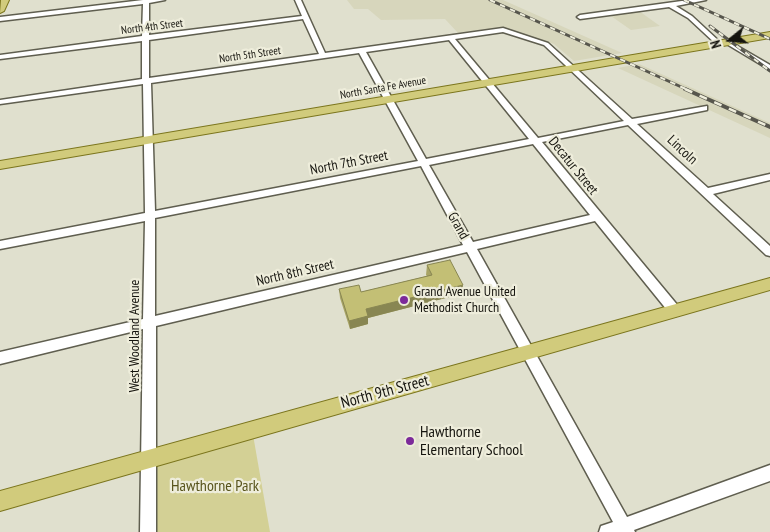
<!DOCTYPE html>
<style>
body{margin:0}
#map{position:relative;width:770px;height:532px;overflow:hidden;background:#e0e0ce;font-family:"PT Sans Narrow",sans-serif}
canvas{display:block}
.north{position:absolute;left:705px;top:15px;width:50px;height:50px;-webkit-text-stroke:4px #eeeddb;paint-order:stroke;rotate:253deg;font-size:14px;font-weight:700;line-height:20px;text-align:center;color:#15140e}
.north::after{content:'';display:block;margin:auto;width:18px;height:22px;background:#15140e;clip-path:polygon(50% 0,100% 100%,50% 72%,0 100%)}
</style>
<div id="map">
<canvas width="770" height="532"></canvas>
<div class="north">N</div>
</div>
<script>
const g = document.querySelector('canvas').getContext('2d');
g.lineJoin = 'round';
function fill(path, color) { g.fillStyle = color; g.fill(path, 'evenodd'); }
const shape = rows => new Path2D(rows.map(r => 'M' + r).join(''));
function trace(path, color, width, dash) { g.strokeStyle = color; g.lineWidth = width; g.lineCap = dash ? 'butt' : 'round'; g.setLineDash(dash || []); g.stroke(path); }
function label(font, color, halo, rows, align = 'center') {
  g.font = font + ' "PT Sans Narrow",sans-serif'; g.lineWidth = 4.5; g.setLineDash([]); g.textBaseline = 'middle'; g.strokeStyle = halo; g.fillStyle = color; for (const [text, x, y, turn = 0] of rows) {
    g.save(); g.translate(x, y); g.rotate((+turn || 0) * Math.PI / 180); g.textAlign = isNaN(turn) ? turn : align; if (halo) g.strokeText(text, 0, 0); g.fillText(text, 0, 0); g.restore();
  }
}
fill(shape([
 [347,0,503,0,622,53,574,61,554,44,505,27,458,33,445,19,381,20,368,9,354,9],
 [639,11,660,26,631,30,611,16],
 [639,64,770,123,770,138,618,68]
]), '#d7d6bc');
fill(shape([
 [252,429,270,532,148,532,150,457]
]), '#d3d095');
const minor = shape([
 [143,0,165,0,149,3,149,35,302,16,295,0,301,0,325,53,503,28,548,43,632,119,707,106,707,110,637,124,708,188,770,174,770,180,713,194,770,246,770,256,766,255,628,125,542,142,679,307,681,311,679,315,675,316,671,315,595,221,477,249,627,517,770,465,770,481,634,530,635,532,599,532,601,526,613,522,467,252,156,326,156,532,140,532,143,329,0,364,0,352,143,319,145,221,0,249,0,241,145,213,143,84,0,104,0,100,142,79,142,41,0,59,0,55,142,36,143,4,0,21,0,17,143,0],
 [303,19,319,54,149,78,149,40,303,19],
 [503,32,544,45,624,121,538,138,455,39,503,32],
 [449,40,529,139,426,159,366,52,449,40],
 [359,53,418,161,155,211,151,83,359,53],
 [533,144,590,215,473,242,429,165,533,144],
 [421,166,463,245,155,316,155,218,421,166],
 [689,0,706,0,676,6,692,16,720,42,720,44,716,44,688,18,669,7,580,19,577,17,580,15,689,0],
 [727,40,770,65,770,70,725,43,724,42,727,40]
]);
const major = shape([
 [1,0,9,0,4,11,0,13,1,0],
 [770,32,770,38,0,169,0,161,770,32],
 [770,278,770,290,0,511,0,491,770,278]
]);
trace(minor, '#5f5e4f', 3);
trace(major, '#7b751d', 2);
fill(minor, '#fff');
fill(major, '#d1cb7c');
const railFar1 = shape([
 [490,0,688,90],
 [684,0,770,39],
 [710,26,770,71]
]);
const rail = shape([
 [685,89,770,127]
]);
trace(railFar1, '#57564d', 3);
trace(rail, '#57564d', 4);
trace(railFar1, '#eeeddb', 2, [5.5]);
trace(rail, '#eeeddb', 2.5, [8]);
fill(shape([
 [427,265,463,285,461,294,368,318,368,324,350,329,340,298,339,289,361,292,427,276,426,275]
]), '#a8a465');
fill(shape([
 [463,285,461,294,368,318,368,324,350,329,349,321,366,309]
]), '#888652');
const building = shape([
 [450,260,463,285,366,309,368,316,349,321,339,289,359,285,361,292,432,275,427,265,450,260]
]);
fill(building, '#c3bf75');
trace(building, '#888652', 1);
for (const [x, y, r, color] of [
 [404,300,5,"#7c2a9a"],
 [410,441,5,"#7c2a9a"]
]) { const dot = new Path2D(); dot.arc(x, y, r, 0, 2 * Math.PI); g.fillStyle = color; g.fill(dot); trace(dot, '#eeeddb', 2); }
label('11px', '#15140e', '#eeeddb', [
 ["North 4th Street",152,27,-7],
 ["North 5th Street",250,55,-8],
 ["North Santa Fe Avenue",383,88,-10]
]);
label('14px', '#15140e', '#eeeddb', [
 ["Lincoln",682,150,43],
 ["North 7th Street",349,163,-11],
 ["Decatur Street",573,166,51],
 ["Grand",458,226,61],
 ["North 8th Street",295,273,-13],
 ["West Woodland Avenue",135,336,-90]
]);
label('14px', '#15140e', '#eeeddb', [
 ["Grand Avenue United",414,292],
 ["Methodist Church",414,308]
], 'left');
label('16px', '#15140e', '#eeeddb', [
 ["North 9th Street",385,392,-15]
]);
label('16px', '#15140e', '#eeeddb', [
 ["Hawthorne",420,432],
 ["Elementary School",420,450]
], 'left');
label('16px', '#58541c', '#eeeddb', [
 ["Hawthorne Park",215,486]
]);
</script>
